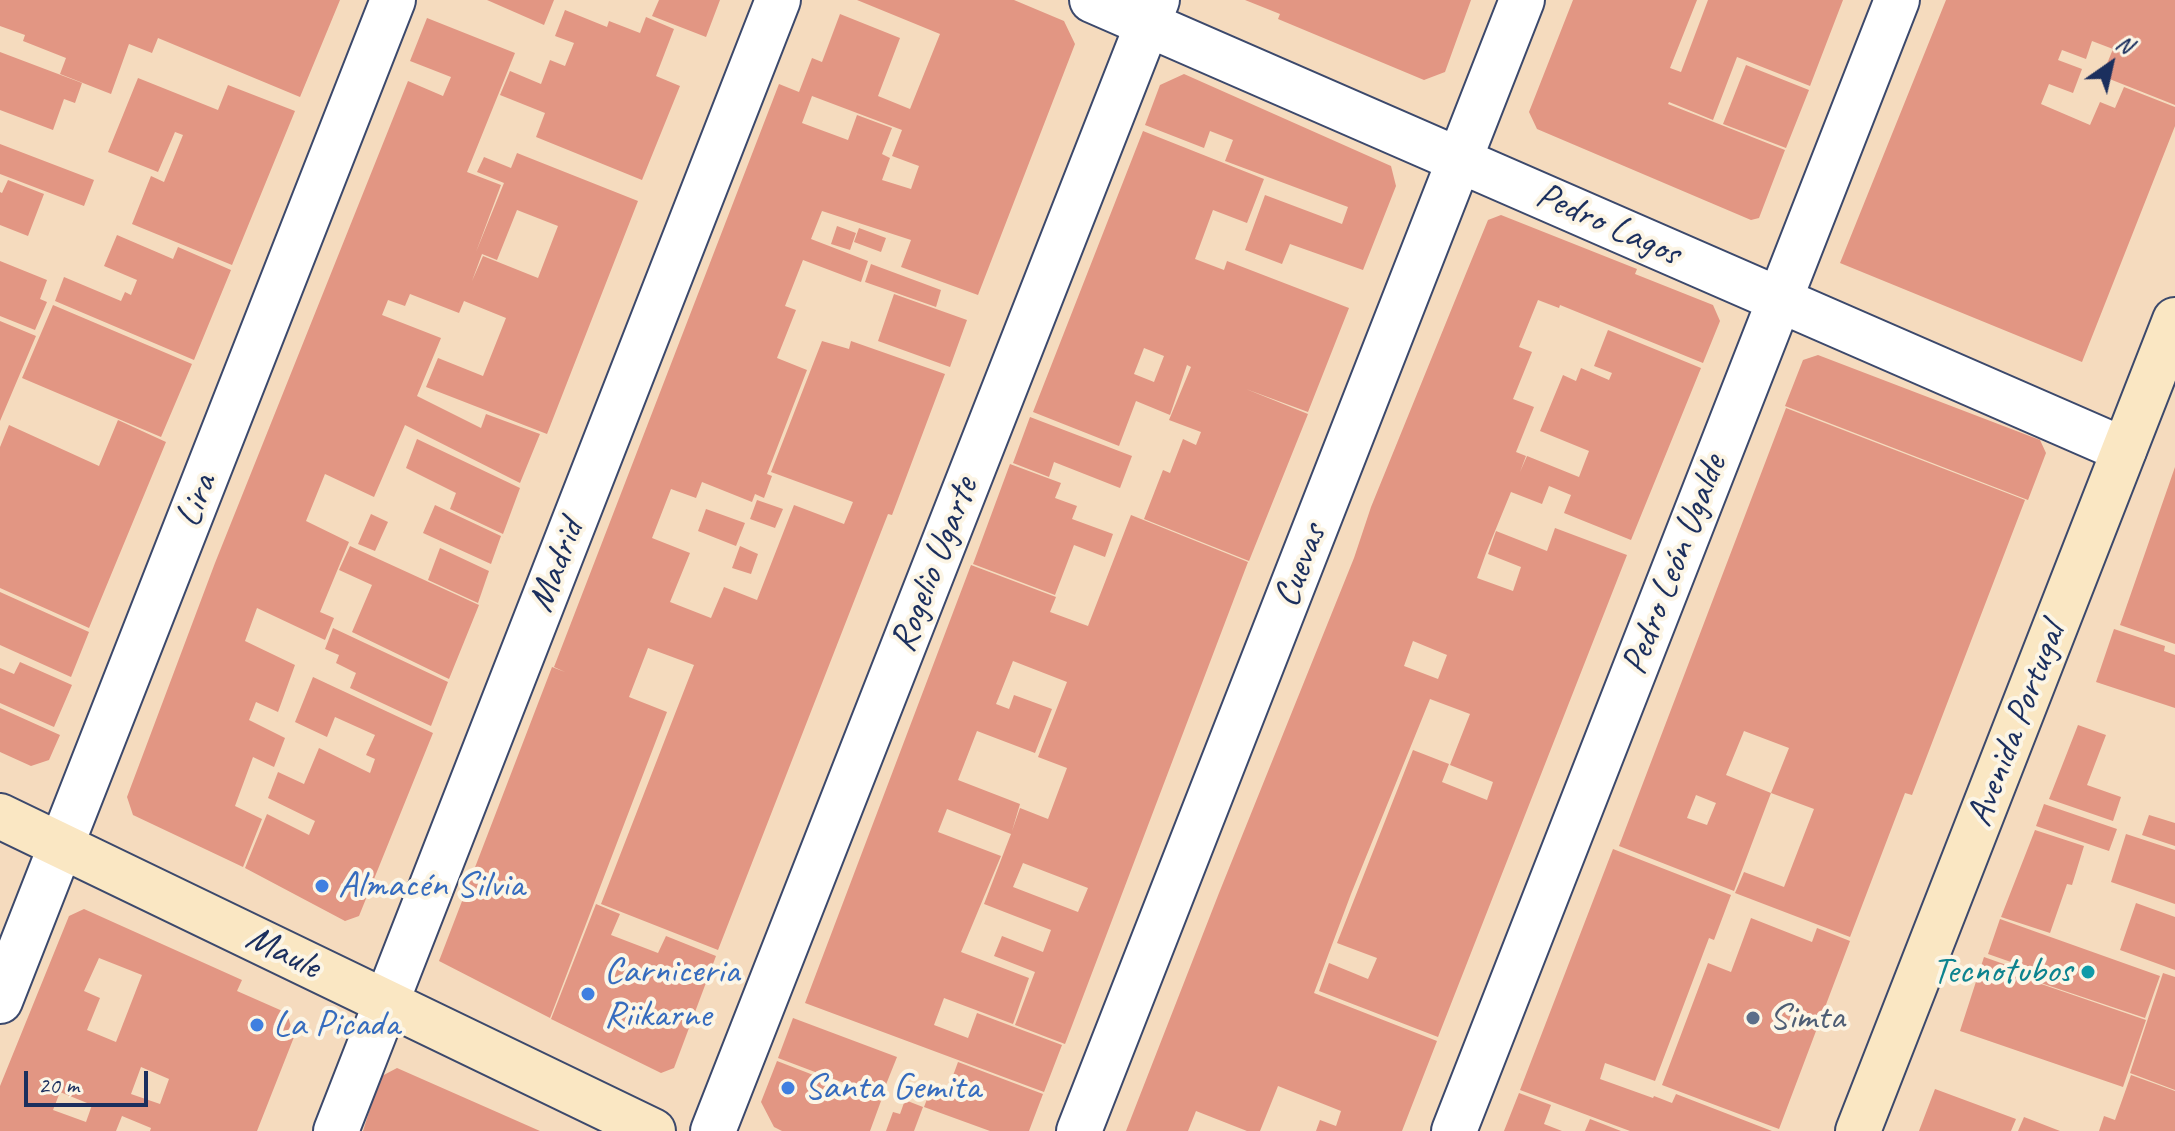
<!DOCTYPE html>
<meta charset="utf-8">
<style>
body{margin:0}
#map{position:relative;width:2175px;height:1131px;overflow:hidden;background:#f5dbbe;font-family:Caveat,sans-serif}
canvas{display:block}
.north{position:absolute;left:2071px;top:24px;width:80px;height:80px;-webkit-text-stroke:6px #fcf5e5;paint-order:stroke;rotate:34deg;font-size:22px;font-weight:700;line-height:32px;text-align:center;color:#1b2f5e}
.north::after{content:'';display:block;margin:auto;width:28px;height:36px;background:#1b2f5e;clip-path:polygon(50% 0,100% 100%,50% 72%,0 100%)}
.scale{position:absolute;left:24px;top:1071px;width:124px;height:36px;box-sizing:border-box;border:4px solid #1b2f5e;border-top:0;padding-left:10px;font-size:24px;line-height:28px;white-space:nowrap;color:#1b2f5e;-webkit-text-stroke:6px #fcf5e5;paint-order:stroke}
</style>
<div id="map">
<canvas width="2175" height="1131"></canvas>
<div class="north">N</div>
<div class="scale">20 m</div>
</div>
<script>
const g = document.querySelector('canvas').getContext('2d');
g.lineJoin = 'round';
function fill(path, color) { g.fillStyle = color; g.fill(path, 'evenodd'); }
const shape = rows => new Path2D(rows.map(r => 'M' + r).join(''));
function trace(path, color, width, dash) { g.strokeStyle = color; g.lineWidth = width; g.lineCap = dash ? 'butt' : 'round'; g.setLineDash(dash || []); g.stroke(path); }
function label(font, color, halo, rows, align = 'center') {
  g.font = font + ' Caveat,sans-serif'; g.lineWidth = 8; g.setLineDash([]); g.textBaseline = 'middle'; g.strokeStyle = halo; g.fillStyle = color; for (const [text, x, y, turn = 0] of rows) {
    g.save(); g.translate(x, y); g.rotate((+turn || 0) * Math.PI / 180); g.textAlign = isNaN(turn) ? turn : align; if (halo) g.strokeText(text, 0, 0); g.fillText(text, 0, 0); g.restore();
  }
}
fill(shape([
 [0,0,340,0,300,97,158,38,152,53,129,44,111,94,60,74,66,58,23,41,25,35,0,26],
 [487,0,554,0,544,25],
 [659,0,720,0,706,37,652,16],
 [857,0,1014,0,1064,21,1075,44,978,295,901,267,911,240,822,211,811,239,868,261,861,282,803,260,785,306,796,310,777,358,807,370,767,474,772,476,764,498,755,494,752,502,702,482,696,498,671,489,652,538,690,553,670,602,711,618,724,587,757,600,794,505,844,524,853,502,771,472,822,341,849,349,851,341,945,374,892,515,888,514,718,950,601,904,694,665,648,648,629,697,667,712,550,1018,439,961,552,667,565,672,554,667,779,84,799,92,812,58,822,62,840,14,900,38,878,96,910,109,940,34],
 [812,96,902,130,892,156,919,166,911,189,882,180,890,158,882,154,892,128,857,115,848,140,802,123],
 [1245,0,1471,0,1445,72,1424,80,1278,19,1280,14],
 [1573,0,1697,0,1670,68,1681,72,1708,0,1843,0,1810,86,1737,57,1713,120,1669,102,1668,104,1785,150,1759,218,1751,220,1537,129,1529,112],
 [1946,0,2175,0,2175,105,2102,76,2113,49,2092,41,2086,59,2062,50,2058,60,2082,69,2073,93,2049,84,2041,104,2090,125,2100,102,2115,108,2124,87,2175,107,2175,126,2082,362,1840,263],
 [565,10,607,27,609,21,640,33,646,17,674,29,656,76,680,86,642,180,536,137,545,113,500,95,510,71,541,84,550,60,565,66,574,43,555,36],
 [427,18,515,53,467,172,501,185,476,252,504,183,477,172,484,157,511,168,517,153,638,201,547,434,426,387,438,358,483,376,506,318,464,301,459,313,410,294,405,306,388,300,382,315,441,338,417,396,481,428,486,414,540,434,520,483,405,425,374,497,325,474,306,521,349,542,320,612,334,618,325,640,257,608,245,641,295,665,278,712,256,702,249,720,285,738,274,767,253,757,235,806,262,819,243,867,133,815,127,797,215,563,408,81,443,96,451,77,410,61],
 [517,210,558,226,538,278,483,256,472,281,482,254,497,260],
 [0,52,82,83,75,103,64,99,53,130,0,110],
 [1746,65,1809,90,1786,148,1723,124],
 [1184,74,1391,166,1396,186,1363,270,1290,244,1282,264,1245,250,1265,195,1342,224,1348,207,1225,161,1233,140,1210,131,1204,148,1145,125,1160,85],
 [138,78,218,110,228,85,295,111,232,265,132,224,151,176,164,182,183,135,175,132,158,172,108,152],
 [1143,131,1264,179,1247,223,1213,210,1195,259,1224,270,1227,261,1349,308,1308,412,1246,389,1308,414,1249,561,1144,519,1163,470,1170,473,1183,439,1196,445,1201,432,1169,420,1191,367,1187,365,1170,415,1136,401,1119,446,1033,412],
 [1144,348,1164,356,1154,382,1134,374],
 [0,144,94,180,84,206,0,174],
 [8,180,44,194,28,236,0,225,0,192,2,193],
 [1501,215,1637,269,1635,274,1713,305,1720,321,1703,363,1560,305,1559,308,1538,300,1519,347,1532,352,1513,399,1534,407,1516,452,1526,456,1520,472,1527,456,1579,477,1589,451,1540,431,1563,375,1576,381,1581,368,1609,380,1612,373,1594,366,1608,330,1701,368,1631,540,1564,513,1571,495,1549,486,1542,504,1511,492,1486,553,1477,578,1513,591,1521,567,1488,554,1496,531,1547,551,1555,528,1627,555,1438,1037,1319,991,1329,963,1368,979,1377,958,1337,943,1413,750,1449,764,1442,782,1487,800,1493,782,1450,765,1470,714,1430,699,1351,894,1314,993,1437,1041,1402,1131,1316,1131,1320,1120,1336,1126,1341,1111,1278,1086,1260,1131,1247,1131,1196,1111,1188,1131,1126,1131,1219,893,1354,558,1371,507,1467,271,1488,220],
 [1413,641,1447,655,1438,679,1404,666],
 [837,226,856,233,850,250,831,244],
 [859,228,886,238,881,252,854,242],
 [117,235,173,259,178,247,231,270,194,360,55,301,64,277,121,301,125,292,131,295,137,280,104,266],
 [0,261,47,280,40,299,47,302,35,330,0,316],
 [871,264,941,290,936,307,865,282],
 [894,294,967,320,950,367,878,341],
 [53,305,192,364,161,437,22,378],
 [0,321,36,336,0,421],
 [1818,355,2040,440,2046,453,2028,500,1785,406,1803,360],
 [1786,408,2025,500,1912,795,1905,793,1850,937,1735,893,1744,872,1784,887,1814,809,1771,793,1789,748,1744,731,1726,775,1771,793,1734,891,1619,846],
 [1696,795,1716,803,1707,825,1687,818],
 [1030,417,1132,456,1120,488,1054,462,1049,477,1013,463],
 [118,420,166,442,89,628,0,588,0,447,9,425,99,466],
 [417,439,520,488,503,534,450,509,456,493,406,468],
 [1010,464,1061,483,1055,498,1077,506,1072,519,1113,534,1105,557,1074,545,1055,595,973,564],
 [2175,467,2175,644,2120,625],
 [757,500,783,509,775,528,750,519],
 [435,505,501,536,491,564,423,533],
 [706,509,745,523,736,546,698,531],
 [371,514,388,522,375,551,358,544],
 [1131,515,1248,562,1065,1044,1015,1025,1035,972,994,956,1002,936,1043,952,1051,930,984,904,1011,834,947,809,938,832,1001,856,961,952,1029,978,1013,1024,944,998,934,1025,968,1038,977,1013,1062,1045,1044,1092,805,1003,971,565,1056,597,1050,612,1088,626],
 [1013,661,1067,682,1038,757,1067,768,1048,819,1020,808,1012,831,1020,804,958,780,977,731,1035,753,1052,709,1014,695,1009,709,996,704],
 [1023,863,1088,888,1078,912,1013,887],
 [350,546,479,605,449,679,352,632,372,585,339,570],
 [740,546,758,554,751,574,732,568],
 [440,548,489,571,478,603,428,580],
 [0,592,89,632,71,677,0,645],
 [333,628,448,682,431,726,350,688,356,673,336,663,339,655,325,649],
 [2114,629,2165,646,2164,651,2175,655,2175,708,2096,682],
 [20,662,72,685,54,727,0,703,0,668,14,674],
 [313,677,433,733,359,916,345,921,245,868,267,814,309,835,315,821,268,798,278,772,304,784,319,748,370,773,375,759,366,755,375,735,335,717,327,737,295,722],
 [0,708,60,735,49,760,31,766,0,752],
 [2078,725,2106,735,2087,785,2121,797,2113,821,2049,799],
 [2044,804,2117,829,2109,851,2036,826],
 [2149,815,2175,823,2175,846,2142,835],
 [2035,830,2084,846,2072,885,2067,884,2050,933,2001,917],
 [2126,834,2175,850,2175,904,2111,882],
 [1613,849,1731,895,1714,940,1709,938,1655,1081,1605,1063,1600,1079,1653,1098,1654,1096,1672,1103,1676,1094,1772,1131,1630,1131,1520,1090],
 [2136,903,2175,917,2175,970,2120,950],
 [596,904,620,914,611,935,658,953,666,936,716,956,674,1068,661,1073,551,1019],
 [84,909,242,980,237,991,287,1013,294,1037,257,1131,150,1131,151,1128,122,1116,116,1131,0,1131,0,1086,69,916],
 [99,958,142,975,116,1042,87,1030,100,998,84,991],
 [141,1067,169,1079,160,1104,131,1094],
 [60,1092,92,1105,86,1122,53,1110],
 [1751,918,1812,942,1817,928,1850,941,1779,1129,1662,1085,1708,963,1731,972],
 [2000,919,2160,976,2145,1018,2026,978,2028,968,1988,954],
 [1984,957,2015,968,2012,974,2146,1020,2123,1087,1960,1031],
 [2163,973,2175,977,2175,1090,2130,1073],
 [793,1018,897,1057,881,1097,778,1058],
 [777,1061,881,1101,870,1131,782,1131,774,1127,761,1102],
 [958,1062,1043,1094,1029,1131,990,1131,924,1107,932,1086,947,1092],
 [397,1068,540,1131,363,1131,380,1077],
 [2131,1075,2175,1091,2175,1131,2099,1131,2104,1116,2115,1120],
 [1935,1089,2016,1119,2011,1131,1919,1131],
 [1519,1093,1551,1105,1544,1124,1562,1131,1504,1131],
 [905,1100,923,1107,914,1131,886,1131,893,1112,900,1114],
 [2024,1117,2060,1131,2018,1131],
 [1590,1119,1621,1131,1585,1131]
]), '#e29683');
const street = shape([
 [1092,0,2124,450],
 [0,1001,393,0],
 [336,1131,778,0],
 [713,1131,1157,0],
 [1079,1131,1522,0],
 [1454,1131,1897,0]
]);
const secondary = shape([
 [0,816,653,1131],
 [1858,1131,2175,320]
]);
trace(street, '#3c496c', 48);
trace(secondary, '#3c496c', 48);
trace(street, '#fff', 44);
trace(secondary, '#fae7c3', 44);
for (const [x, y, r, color] of [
 [322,886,8,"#3f7fe0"],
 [2088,972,8,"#0f9aa8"],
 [588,994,8,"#3f7fe0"],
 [1753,1018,8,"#5c6f8a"],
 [257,1025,8,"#3f7fe0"],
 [788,1088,8,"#3f7fe0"]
]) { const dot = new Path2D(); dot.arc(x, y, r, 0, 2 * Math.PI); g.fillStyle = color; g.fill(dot); trace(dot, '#fcf5e5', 3); }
label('38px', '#1b2f5e', '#fcf5e5', [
 ["Pedro Lagos",1608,225,24],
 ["Lira",197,501,-69],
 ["Rogelio Ugarte",935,565,-69],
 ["Pedro León Ugalde",1675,565,-69],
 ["Madrid",557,566,-69],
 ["Cuevas",1301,566,-69],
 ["Avenida Portugal",2017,725,-69],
 ["Maule",283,953,26]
]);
label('38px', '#366cbe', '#fcf5e5', [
 ["Almacén Silvia",338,886],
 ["Carniceria",604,972],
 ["Riikarne",604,1016],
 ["La Picada",273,1025],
 ["Santa Gemita",804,1088]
], 'left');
label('38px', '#0d838f', '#fcf5e5', [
 ["Tecnotubos",2072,972]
], 'right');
label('38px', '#4e5e75', '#fcf5e5', [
 ["Simta",1769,1018]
], 'left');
</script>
